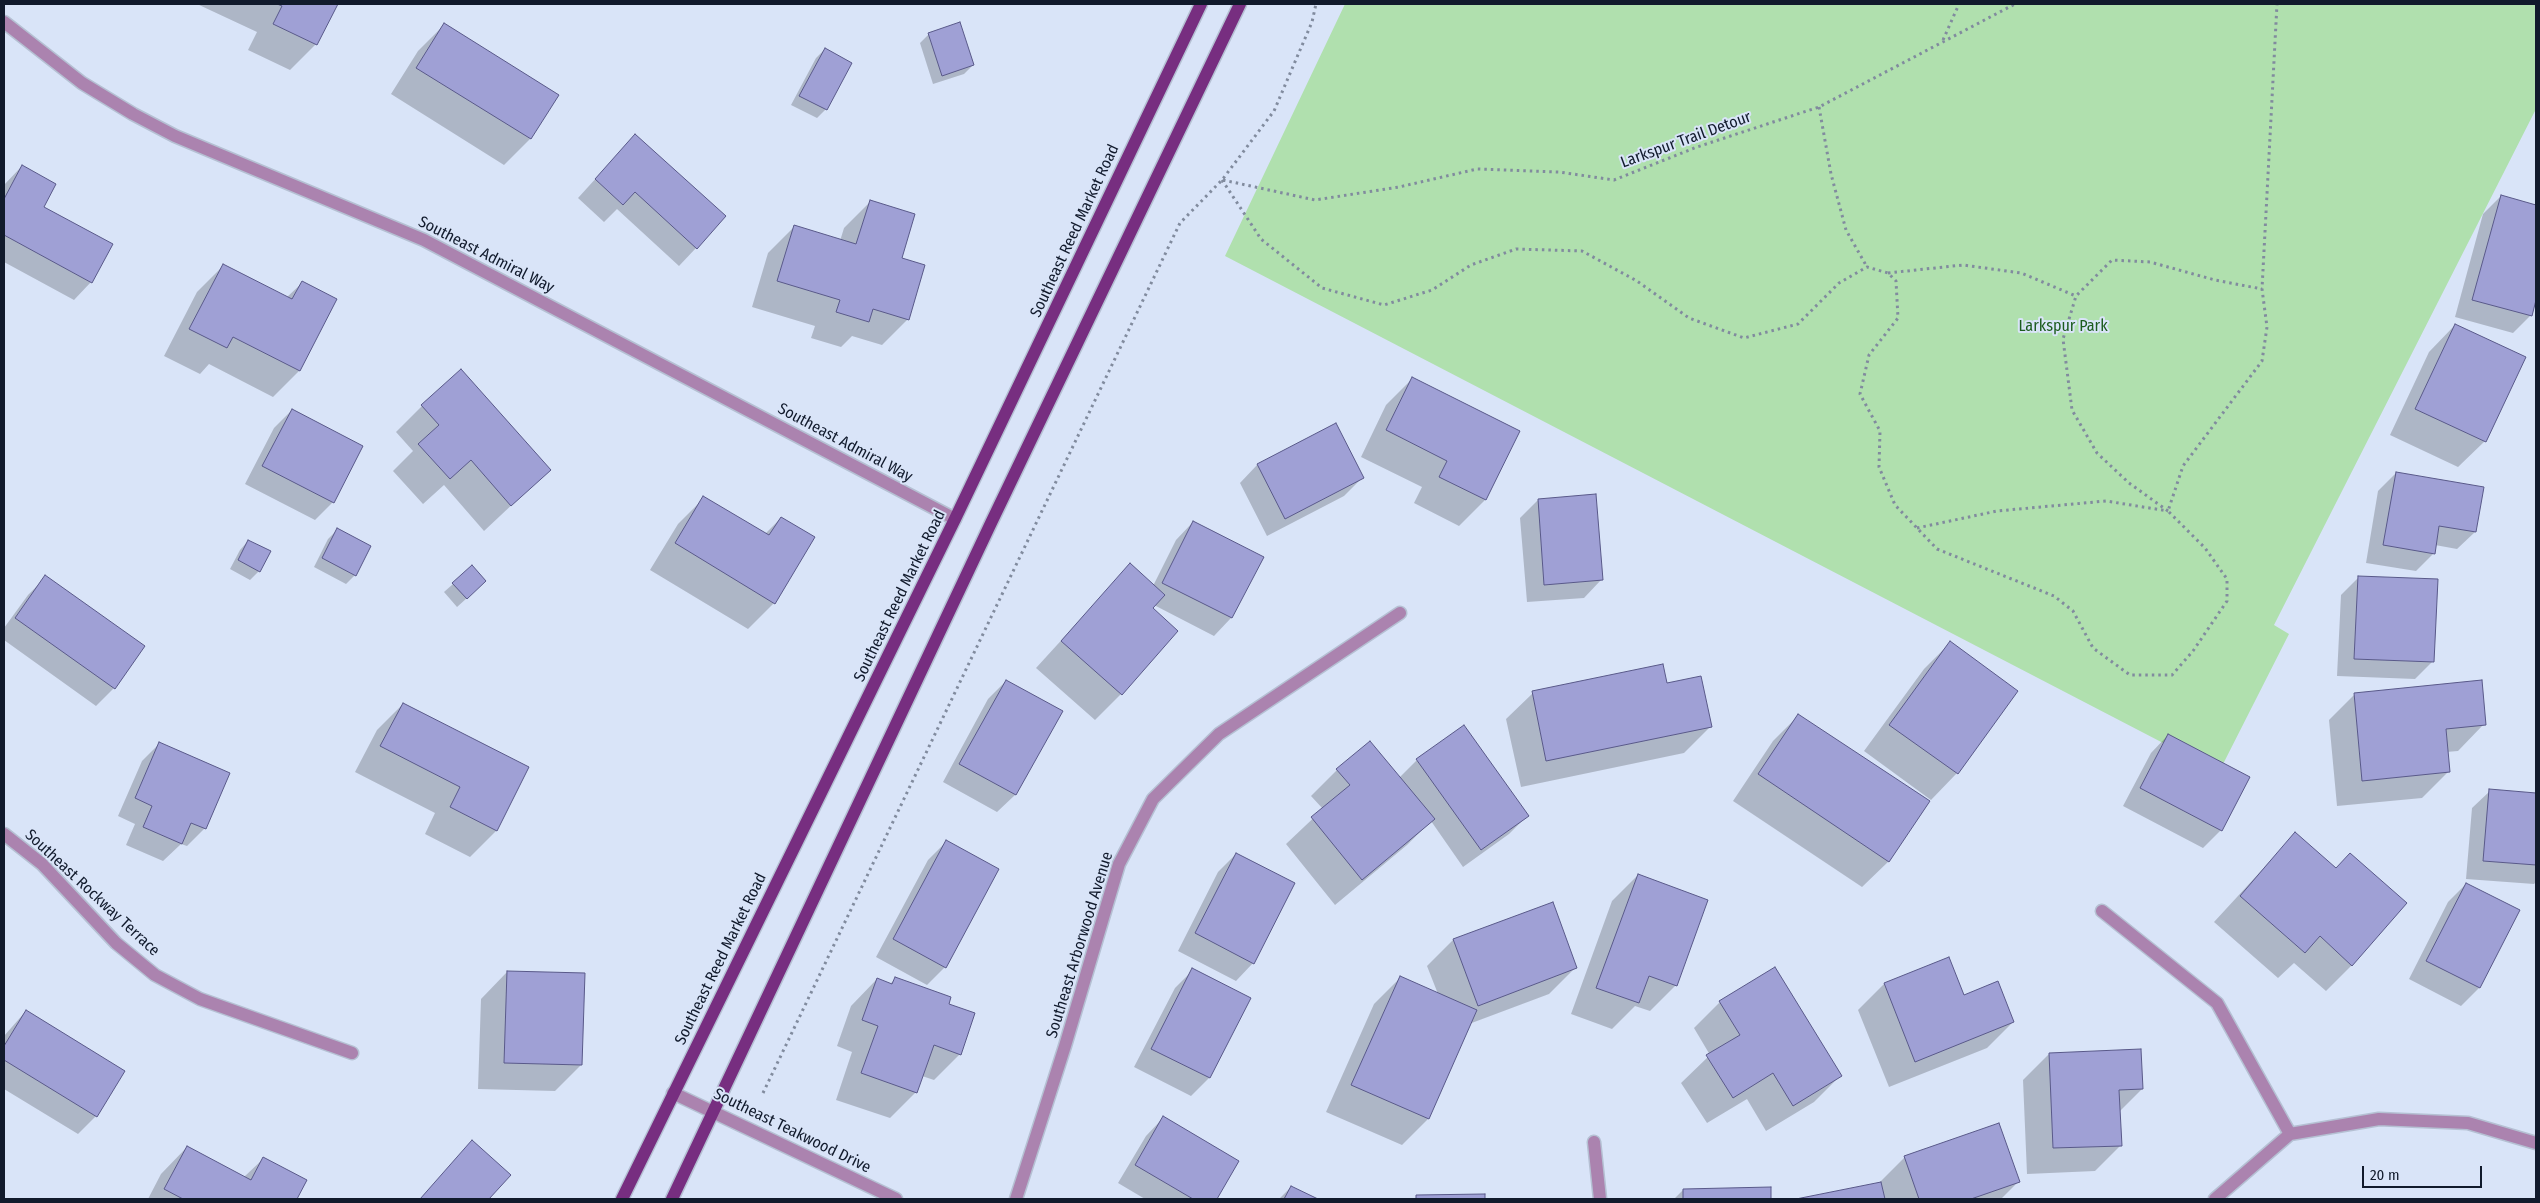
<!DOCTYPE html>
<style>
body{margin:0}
#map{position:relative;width:2540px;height:1203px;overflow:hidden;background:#d9e4f8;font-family:"Fira Sans Condensed",sans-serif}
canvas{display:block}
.frame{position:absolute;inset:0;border:5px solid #111a2c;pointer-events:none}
.scale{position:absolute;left:2362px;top:1166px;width:120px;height:22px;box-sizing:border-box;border:2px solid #111a2c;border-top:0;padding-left:6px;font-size:15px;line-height:18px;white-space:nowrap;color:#111a2c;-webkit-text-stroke:4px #d9e4f8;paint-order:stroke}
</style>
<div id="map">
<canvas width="2540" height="1203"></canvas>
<div class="frame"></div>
<div class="scale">20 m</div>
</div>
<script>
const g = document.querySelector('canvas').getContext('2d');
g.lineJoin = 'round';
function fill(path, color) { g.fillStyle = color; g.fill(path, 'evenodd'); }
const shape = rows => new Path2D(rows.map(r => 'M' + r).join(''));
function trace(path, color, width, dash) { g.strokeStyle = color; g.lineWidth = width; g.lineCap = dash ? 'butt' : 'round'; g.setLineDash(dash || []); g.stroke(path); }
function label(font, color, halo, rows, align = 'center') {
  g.font = font + ' "Fira Sans Condensed",sans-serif'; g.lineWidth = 4; g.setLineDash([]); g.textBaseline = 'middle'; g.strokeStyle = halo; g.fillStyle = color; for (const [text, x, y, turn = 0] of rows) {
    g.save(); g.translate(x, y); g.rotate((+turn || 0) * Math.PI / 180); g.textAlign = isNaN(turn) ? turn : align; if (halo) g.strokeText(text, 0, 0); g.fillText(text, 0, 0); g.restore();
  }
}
fill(shape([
 [1345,4,2536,4,2536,109,2274,625,2289,634,2219,772,1225,256]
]), '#b0e0ae');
fill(shape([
 [197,4,336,4,316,44,290,70,248,50,257,32],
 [444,25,558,95,530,139,504,165,391,94,418,51],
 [929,34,973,65,964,74,933,84,920,43],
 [825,49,850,63,826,109,817,118,791,105,816,58],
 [618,154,696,248,679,266,617,209,604,222,578,198],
 [22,166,42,207,91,282,74,300,4,262,4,185],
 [2501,196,2536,206,2536,296,2531,315,2513,333,2455,317,2483,214],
 [870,202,900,259,908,319,882,345,852,336,841,347,811,338,815,326,752,307,768,253,794,227,840,241,844,228],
 [223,266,286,298,302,283,335,300,299,371,273,397,209,364,200,374,164,356,197,292],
 [2455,325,2524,358,2485,441,2458,467,2390,435,2429,352],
 [1412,379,1518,432,1485,500,1459,526,1414,503,1422,487,1361,457,1386,405],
 [422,406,549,470,484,531,444,485,423,504,393,471,413,451,396,432],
 [292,410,333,502,315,520,245,484,274,428],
 [1335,425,1362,478,1344,496,1267,536,1240,483,1257,465],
 [2396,473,2475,532,2457,549,2435,545,2434,553,2416,571,2366,563,2378,491],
 [704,498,765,534,781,518,774,603,748,629,650,570,678,524],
 [1538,500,1601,580,1584,598,1527,602,1520,518],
 [1193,522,1262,557,1231,618,1214,636,1154,605,1121,694,1095,720,1036,668,1130,565,1153,586,1176,540],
 [337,530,355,575,346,584,314,567,328,539],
 [248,541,259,571,250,580,230,569,240,550],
 [46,577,114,688,96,706,4,640,4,628,28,595],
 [2359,577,2433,661,2415,679,2337,676,2341,595],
 [453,584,476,590,457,607,444,592],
 [1950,643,2017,691,1957,773,1931,800,1864,751,1924,669],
 [1006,681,1061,711,1015,795,997,812,943,782,988,699],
 [1533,693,1710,727,1684,753,1521,787,1506,719],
 [2355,694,2484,724,2458,751,2446,752,2448,772,2422,798,2337,806,2329,720],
 [403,704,528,768,496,831,470,857,425,834,435,813,355,772,377,730],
 [1799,715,1889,861,1862,887,1733,801,1773,741],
 [2168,735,2248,777,2221,830,2203,848,2123,806,2151,753],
 [160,743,205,828,187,846,181,844,163,861,126,845,135,824,118,816,142,761],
 [1417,760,1527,816,1509,834,1463,867,1431,821,1407,845,1335,905,1286,844,1323,809,1311,796,1337,770,1399,778],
 [2490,791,2536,794,2536,882,2534,884,2466,879,2472,808],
 [2295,834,2352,965,2326,991,2294,963,2278,978,2214,922],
 [946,842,945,967,927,985,876,957,928,860],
 [1236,854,1253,963,1236,981,1178,951,1218,872],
 [1638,875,1676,985,1650,1011,1635,1006,1612,1029,1571,1014,1612,901],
 [2466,884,2518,911,2479,988,2461,1006,2409,979,2448,902],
 [1552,903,1575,968,1549,994,1469,1024,1428,1119,1402,1145,1326,1112,1374,1004,1400,978,1438,994,1427,966,1453,940],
 [1949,958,1964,996,2013,1022,1987,1048,1889,1087,1858,1010,1884,984],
 [1193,970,1249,999,1209,1078,1191,1096,1134,1067,1175,988],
 [507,972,581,1065,555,1091,478,1089,481,999],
 [877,979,890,984,895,979,947,1005,960,1054,934,1080,922,1076,916,1092,890,1118,836,1100,852,1052,837,1046,851,1006],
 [1720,1002,1840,1076,1814,1102,1766,1131,1747,1099,1707,1123,1681,1083,1710,1055,1694,1028],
 [26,1011,123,1071,96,1116,78,1134,4,1089,4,1036],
 [2049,1054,2142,1089,2119,1112,2121,1145,2095,1171,2027,1174,2023,1080],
 [1163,1118,1237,1161,1215,1199,1145,1199,1118,1183,1146,1136],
 [472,1142,509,1175,487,1199,420,1199],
 [187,1147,244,1177,263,1159,305,1181,296,1199,148,1199,161,1174],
 [1905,1157,2018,1182,2001,1199,1802,1199,1878,1184],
 [1291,1187,1315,1199,1279,1199],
 [1770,1188,1770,1199,1674,1199,1683,1190],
 [1484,1195,1484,1199,1414,1199,1417,1197]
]), '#0003');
const building = shape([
 [277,4,338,4,317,45,273,24,282,6,277,4],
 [960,22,974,65,942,76,928,33,960,22],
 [444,23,559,95,531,139,416,68,444,23],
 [825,48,852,63,827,110,799,96,825,48],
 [635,134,726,216,697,249,635,192,623,205,595,179,635,134],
 [22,165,56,184,44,207,113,244,92,283,4,235,4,199,22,165],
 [2501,195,2536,205,2536,300,2532,316,2472,300,2501,195],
 [870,200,915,214,902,258,925,265,909,320,873,309,869,322,836,312,840,300,777,281,794,225,856,244,870,200],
 [223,264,292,299,302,281,337,299,300,371,233,337,227,348,189,329,223,264],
 [2455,324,2526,357,2486,442,2415,409,2455,324],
 [461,369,551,470,511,506,471,460,450,479,418,444,439,425,421,405,461,369],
 [1412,377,1520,431,1486,500,1439,477,1447,461,1386,430,1412,377],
 [292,409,363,446,334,503,262,466,292,409],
 [1336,423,1364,478,1285,519,1257,464,1336,423],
 [2396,472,2484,487,2476,532,2439,526,2435,554,2383,545,2396,472],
 [1596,494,1603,580,1544,585,1538,499,1596,494],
 [703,496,769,535,781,517,815,537,775,604,675,543,703,496],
 [1193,521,1264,557,1232,618,1162,583,1193,521],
 [337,528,371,546,356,576,322,558,337,528],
 [248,540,271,551,260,572,238,560,248,540],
 [1130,563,1165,595,1153,608,1178,631,1122,695,1061,641,1130,563],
 [472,565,486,581,467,599,452,583,472,565],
 [45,575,145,646,115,689,15,618,45,575],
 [2358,576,2438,579,2434,662,2354,659,2358,576],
 [1950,641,2018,691,1958,774,1889,725,1950,641],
 [1663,664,1667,683,1701,676,1712,727,1546,761,1532,691,1663,664],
 [1006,680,1063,711,1016,795,959,764,1006,680],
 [2482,680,2486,725,2446,729,2450,772,2362,781,2354,693,2482,680],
 [403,703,529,767,497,831,450,807,460,787,380,746,403,703],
 [1798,714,1930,801,1889,862,1758,774,1798,714],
 [1464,725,1529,816,1481,850,1416,759,1464,725],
 [2168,734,2250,777,2222,831,2140,788,2168,734],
 [1370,741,1435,819,1362,880,1311,817,1350,785,1336,769,1370,741],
 [159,742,230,773,206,829,191,823,182,844,143,827,152,806,135,798,159,742],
 [2489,789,2536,793,2536,865,2483,861,2489,789],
 [2295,832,2336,868,2350,853,2407,903,2352,966,2320,936,2305,953,2240,896,2295,832],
 [946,840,999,869,946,968,893,939,946,840],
 [1236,853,1295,883,1254,964,1195,933,1236,853],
 [1638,874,1708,900,1677,986,1649,976,1639,1003,1596,988,1638,874],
 [2466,883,2520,910,2480,988,2426,961,2466,883],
 [1553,902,1577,968,1478,1006,1453,939,1553,902],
 [1949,957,1964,995,1998,981,2014,1022,1915,1062,1884,983,1949,957],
 [1775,967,1842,1076,1793,1106,1773,1073,1733,1098,1706,1055,1740,1035,1719,1001,1775,967],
 [1192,968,1251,998,1210,1078,1151,1049,1192,968],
 [507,971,585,973,582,1065,504,1063,507,971],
 [1400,976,1477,1010,1429,1119,1351,1085,1400,976],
 [895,977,951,997,949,1004,975,1013,961,1055,934,1045,917,1093,861,1073,878,1026,862,1020,877,978,892,984,895,977],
 [26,1010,125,1071,97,1117,4,1060,4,1046,26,1010],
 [2141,1049,2143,1089,2119,1090,2122,1146,2053,1148,2049,1053,2141,1049],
 [1163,1116,1239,1161,1217,1199,1193,1199,1135,1165,1163,1116],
 [1999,1123,2020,1182,1971,1199,1919,1199,1904,1156,1999,1123],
 [472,1140,511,1175,489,1199,420,1199,472,1140],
 [187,1146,251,1180,263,1157,307,1180,297,1199,183,1199,164,1189,187,1146],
 [1881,1182,1885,1199,1796,1199,1881,1182],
 [1291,1186,1318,1199,1284,1199,1291,1186],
 [1771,1187,1771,1199,1683,1199,1683,1189,1771,1187],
 [1485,1194,1485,1199,1416,1199,1416,1195,1485,1194]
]);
fill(building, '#9fa0d5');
trace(building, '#595989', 1);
const minor = shape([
 [4,22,82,83,133,114,175,136,424,240,955,519],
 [4,834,42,864,116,943,155,975,200,999,352,1053],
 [2102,911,2217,1003,2290,1134],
 [673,1093,896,1199],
 [1594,1142,1600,1199],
 [1016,1199,1065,1046,1119,864,1153,799,1219,734,1400,613],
 [2215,1199,2290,1134,2379,1119,2468,1123,2536,1143]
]);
const primary = shape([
 [622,1199,955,519,1201,4],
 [672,1199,991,523,1240,4]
]);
trace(minor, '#b5c0d3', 15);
trace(primary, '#b5c0d3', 15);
trace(shape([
 [1943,40,1959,4],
 [1819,107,1831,174,1846,230,1867,267],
 [1222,180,1261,239,1322,288,1384,305,1432,290,1471,265,1516,249,1582,251,1637,281,1689,318,1744,338,1798,324,1839,283,1867,267,1888,273,1896,281,1898,318,1869,355,1860,394,1880,431,1879,467,1895,505,1937,549,2054,596,2073,611,2093,648,2130,675,2172,675,2193,651,2227,601,2227,579,2205,548,2168,511,2183,466,2262,361,2267,327,2262,289,2277,4],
 [1223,180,1315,200,1399,187,1477,169,1559,172,1614,180,1697,147,1819,107,2015,4],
 [1888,273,1963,265,2021,273,2076,296],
 [2168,511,2129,483,2097,453,2072,410,2063,339,2076,296,2112,260,2150,262,2215,280,2262,289],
 [1917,528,1997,511,2106,501,2168,511],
 [763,1093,1180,223,1222,180,1274,111,1312,22,1316,4]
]), '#818b9e', 3, [2.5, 4]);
trace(minor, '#ab83af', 12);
trace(primary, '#772e80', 12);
label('16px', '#111a2c', '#d9e4f8', [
 ["Larkspur Trail Detour",1686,140,-20],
 ["Southeast Reed Market Road",1075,231,-65],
 ["Southeast Admiral Way",486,255,27],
 ["Southeast Admiral Way",845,443,28],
 ["Southeast Reed Market Road",900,596,-64],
 ["Southeast Rockway Terrace",92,893,43],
 ["Southeast Arborwood Avenue",1080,945,-73],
 ["Southeast Reed Market Road",721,959,-64],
 ["Southeast Teakwood Drive",792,1131,26]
]);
label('16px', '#1c5c1d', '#d9e4f8', [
 ["Larkspur Park",2063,327]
]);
</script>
